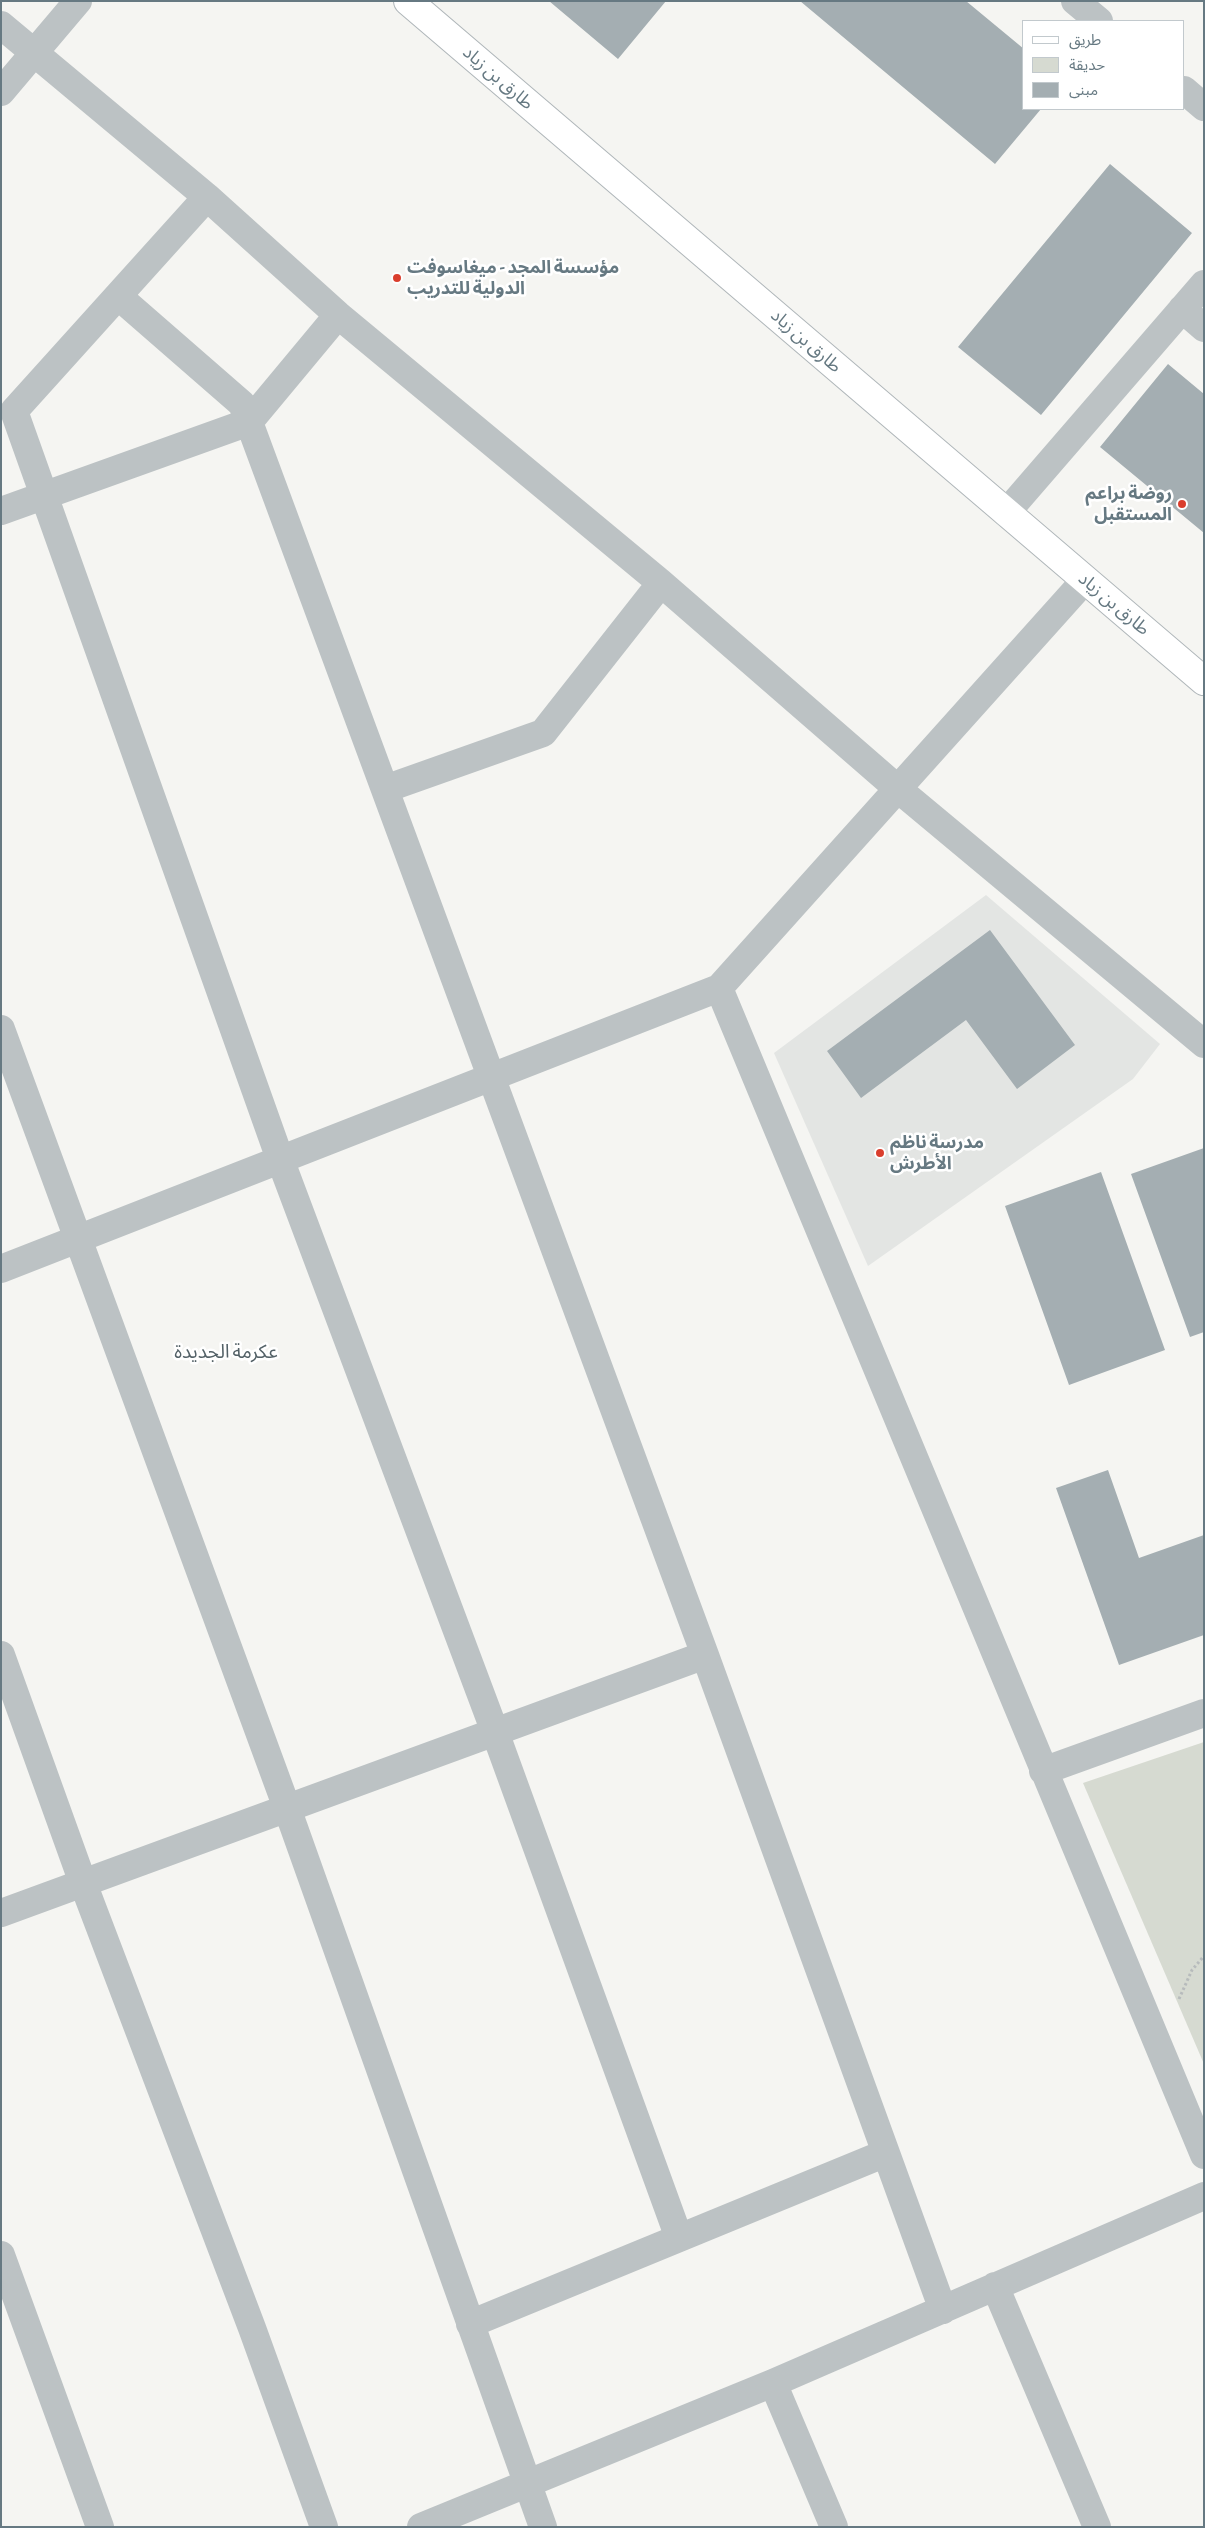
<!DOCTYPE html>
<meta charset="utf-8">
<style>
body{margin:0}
#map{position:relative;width:1205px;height:2528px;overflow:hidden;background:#f5f5f2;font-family:"Alegreya Sans","Noto Sans Arabic",sans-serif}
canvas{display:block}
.frame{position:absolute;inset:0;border:2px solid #667982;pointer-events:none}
.legend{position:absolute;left:1022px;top:20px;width:162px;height:90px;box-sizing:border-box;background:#fff;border:1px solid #c2c9cd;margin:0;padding:6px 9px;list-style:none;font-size:15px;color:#667982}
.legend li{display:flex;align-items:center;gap:10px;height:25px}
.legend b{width:25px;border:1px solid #c2c9cd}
</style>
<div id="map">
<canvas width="1205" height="2528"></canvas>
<div class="frame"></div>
<ul class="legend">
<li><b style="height:6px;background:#fff"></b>طريق</li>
<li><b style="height:14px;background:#d6dad1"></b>حديقة</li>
<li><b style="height:14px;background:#a4aeb2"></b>مبنى</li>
</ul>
</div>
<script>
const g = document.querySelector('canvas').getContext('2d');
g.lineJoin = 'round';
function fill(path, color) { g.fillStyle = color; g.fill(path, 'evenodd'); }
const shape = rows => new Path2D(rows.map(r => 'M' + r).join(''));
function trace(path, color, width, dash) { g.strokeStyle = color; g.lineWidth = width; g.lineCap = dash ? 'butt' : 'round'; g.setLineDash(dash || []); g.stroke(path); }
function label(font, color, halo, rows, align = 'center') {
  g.font = font + ' "Alegreya Sans","Noto Sans Arabic",sans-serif'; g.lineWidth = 5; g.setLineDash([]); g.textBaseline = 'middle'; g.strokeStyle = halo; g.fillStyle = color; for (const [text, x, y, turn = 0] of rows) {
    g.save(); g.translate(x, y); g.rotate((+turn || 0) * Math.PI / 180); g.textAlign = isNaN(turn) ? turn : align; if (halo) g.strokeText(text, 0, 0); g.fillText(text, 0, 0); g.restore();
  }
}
fill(shape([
 [986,895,1160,1044,1133,1079,868,1266,774,1053]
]), '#e3e5e3');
fill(shape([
 [1204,1742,1204,2064,1083,1783]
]), '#d6dad1');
fill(shape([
 [549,1,666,1,618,59],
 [800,1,966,1,1024,49,1024,109,1041,109,995,164],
 [1110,164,1192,233,1041,415,958,347],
 [1168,364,1204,394,1204,533,1100,447],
 [990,930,1075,1045,1017,1089,966,1020,861,1098,827,1051],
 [1204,1148,1204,1332,1190,1337,1131,1174],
 [1101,1172,1165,1350,1069,1385,1005,1206],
 [1108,1470,1139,1558,1204,1535,1204,1635,1119,1665,1056,1488]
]), '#a4aeb2');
const secondary = shape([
 [408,1,1204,681]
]);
trace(secondary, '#afb6b9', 30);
trace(shape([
 [1179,1999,1192,1970,1204,1956]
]), '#b7bbbc', 3, [2.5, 2.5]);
trace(shape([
 [1075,1,1099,21],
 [1,25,207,197,338,315,661,583,898,789,1204,1044],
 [1184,90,1204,107],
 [1,92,78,1],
 [207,197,14,411,280,1159,495,1732,679,2238],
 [1182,309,1204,328],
 [338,315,249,422,705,1655,943,2310],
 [1,511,249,422,242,404,118,296],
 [1006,513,1204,284],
 [385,789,543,733,661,583],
 [719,988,1204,2155],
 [1,1029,287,1808,543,2527],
 [1,1269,719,988,1085,580],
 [1,1655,83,1883,252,2328,324,2527],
 [1043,1771,1204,1713],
 [1,1913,705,1655],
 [1,2255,100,2527],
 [995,2286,1097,2527],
 [470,2324,886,2153],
 [773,2383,834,2527],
 [421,2527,773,2383,1204,2196]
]), '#bcc2c4', 28);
trace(secondary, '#fff', 28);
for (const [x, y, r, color] of [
 [397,278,5,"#da3e2d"],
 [1182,504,5,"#da3e2d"],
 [880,1153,5,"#da3e2d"]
]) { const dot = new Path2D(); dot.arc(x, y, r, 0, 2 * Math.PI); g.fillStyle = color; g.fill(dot); trace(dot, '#fff', 2); }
label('18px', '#667982', '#fff', [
 ["طارق بن زياد",498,78,41],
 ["طارق بن زياد",806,341,41],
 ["طارق بن زياد",1114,604,40]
]);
label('bold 18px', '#667982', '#fff', [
 ["مؤسسة المجد - ميغاسوفت",407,268],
 ["الدولية للتدريب",407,289],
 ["روضة براعم",1172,494,"right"],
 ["المستقبل",1172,515,"right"],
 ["مدرسة ناظم",890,1143],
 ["الأطرش",890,1164]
], 'left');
label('19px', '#536167', '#fff', [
 ["عكرمة الجديدة",226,1352]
]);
</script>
